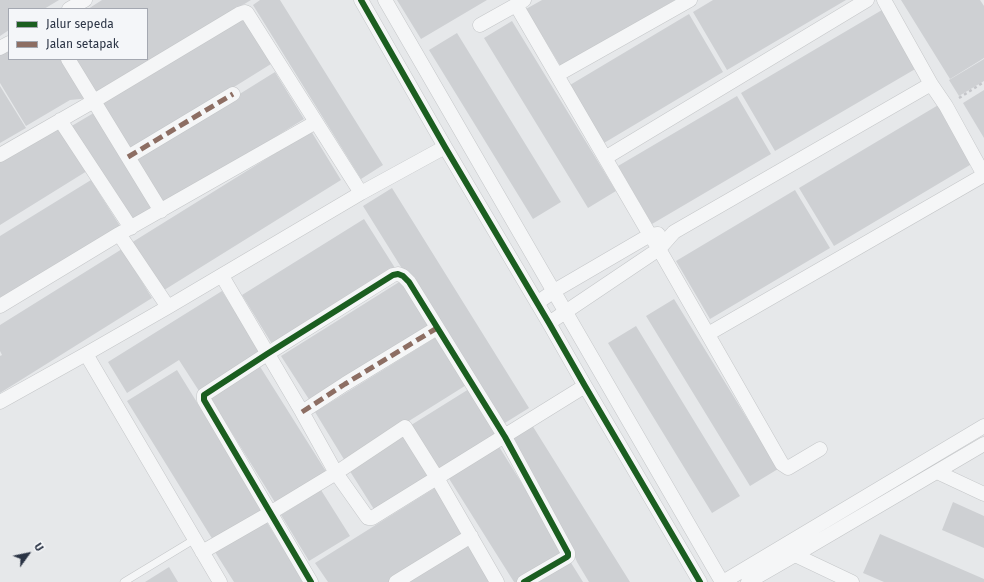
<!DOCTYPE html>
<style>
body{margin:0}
#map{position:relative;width:984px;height:582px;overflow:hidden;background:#e6e8ea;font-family:"Fira Sans",sans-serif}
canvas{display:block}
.legend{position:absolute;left:8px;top:8px;width:140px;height:52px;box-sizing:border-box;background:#f4f6f9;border:1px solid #a4a8b1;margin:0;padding:5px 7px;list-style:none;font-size:12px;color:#2b3445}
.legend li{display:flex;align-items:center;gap:8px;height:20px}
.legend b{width:20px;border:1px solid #a4a8b1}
.north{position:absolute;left:8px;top:534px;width:40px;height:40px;-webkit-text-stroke:3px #f4f6f9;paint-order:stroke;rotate:57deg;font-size:11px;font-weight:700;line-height:16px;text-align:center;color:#2b3445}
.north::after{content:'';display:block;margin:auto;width:14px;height:18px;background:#2b3445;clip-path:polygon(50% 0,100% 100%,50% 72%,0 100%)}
</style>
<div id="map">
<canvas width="984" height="582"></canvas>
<ul class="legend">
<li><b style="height:5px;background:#1b5e20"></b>Jalur sepeda</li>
<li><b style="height:5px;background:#8d6e63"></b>Jalan setapak</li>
</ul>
<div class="north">U</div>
</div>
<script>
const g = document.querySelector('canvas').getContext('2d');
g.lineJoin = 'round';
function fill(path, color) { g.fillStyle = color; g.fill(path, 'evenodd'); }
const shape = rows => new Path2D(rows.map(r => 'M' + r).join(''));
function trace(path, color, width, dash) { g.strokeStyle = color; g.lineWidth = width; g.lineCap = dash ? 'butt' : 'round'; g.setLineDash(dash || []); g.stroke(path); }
fill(shape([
 [0,0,59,0,44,9,9,9,9,30,0,36],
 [102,0,251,0,92,96,69,59,147,59,147,9,88,9],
 [260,0,280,0,383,165,361,179,253,5],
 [397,0,487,0,421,39],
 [542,0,675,0,561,67,526,9],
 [713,0,846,0,727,70,693,12],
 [901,0,980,0,984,6,984,58,950,79],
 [882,10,917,68,775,151,741,93],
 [689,14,723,72,604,143,570,85],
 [242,17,271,64,131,151,102,104],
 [512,21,616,191,588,208,484,38],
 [457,33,561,202,533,219,429,50],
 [9,47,9,59,66,59,90,98,70,100,26,126,0,83,0,52],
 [984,59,984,81,959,96,949,80],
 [275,72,304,119,164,206,135,159],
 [0,86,26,128,0,143],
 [984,90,984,138,963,103],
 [737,96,771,154,652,224,618,166],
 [940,104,975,162,834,246,799,188],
 [97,111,158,210,132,226,70,127],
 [58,125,87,171,0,225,0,161],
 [311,131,341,180,161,292,131,243],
 [91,180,120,226,0,301,0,236],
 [392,188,529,408,500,426,363,206],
 [795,190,830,248,710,319,676,261],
 [364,219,395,268,272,344,242,295],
 [122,249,152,298,0,393,0,356,2,355,0,351,0,325],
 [404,279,435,328,312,404,281,356],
 [222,291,261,353,199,391,179,360,127,393,108,362],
 [674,299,778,469,750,486,646,316],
 [636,326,740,496,712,513,608,343],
 [438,336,468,384,345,461,315,412],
 [259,365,327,473,276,504,209,396],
 [177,370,263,509,213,540,127,401],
 [469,389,500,437,438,475,408,427],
 [532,425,630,582,589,582,577,562,566,536,509,438],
 [404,429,434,478,377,514,346,465],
 [498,445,567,556,523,582,514,582,448,477],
 [438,486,468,535,392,582,328,582,315,563],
 [321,490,350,536,309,561,281,515],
 [953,502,984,516,984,548,942,530],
 [266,521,304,582,234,582,215,552],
 [880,534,984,579,984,582,884,582,863,573],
 [467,540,493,582,401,582],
 [568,558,583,582,529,582],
 [169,567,178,582,145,582]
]), '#ced0d3');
const service = shape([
 [124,582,195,539]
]);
const minor = shape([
 [361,0,445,147,549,323,585,386,700,582],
 [385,0,722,582],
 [524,0,516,5,650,235,659,249,782,464,788,468,820,449],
 [884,0,931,84,946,106,984,175],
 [69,9,85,0],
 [480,25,516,5],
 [0,48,9,43],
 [68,59,161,211],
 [557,75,690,0],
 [60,120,131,228],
 [0,155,94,101,239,14,245,12,247,13,316,122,361,193],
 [128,157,233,94],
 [605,158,867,0],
 [119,234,168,307],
 [222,276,302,412,336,473,365,514,368,518,372,518,585,386],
 [537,303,554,291,650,235,658,234],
 [0,306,119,234,316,122],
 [549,323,659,249,674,232,931,84],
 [708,334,984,175],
 [86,354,220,582],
 [0,402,86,354,168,307,361,193,445,147],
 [302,412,345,384,437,328],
 [937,472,984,494],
 [202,552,270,513,336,473,405,427,437,478,497,582],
 [795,555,852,582],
 [311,582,204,400,204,395,267,354,393,275,398,274,403,276,409,282,505,437,568,553,568,556,567,557,524,582],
 [396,582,471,536],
 [723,582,984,426],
 [748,582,795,555,984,444]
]);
trace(service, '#c4c6c8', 8);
trace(minor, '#c4c6c8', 15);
trace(shape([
 [959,98,984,82]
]), '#c5c6ca', 2.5, [3, 3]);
trace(service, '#f5f6f7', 7);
trace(minor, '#f5f6f7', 14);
trace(shape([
 [128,157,233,94],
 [302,412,345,384,437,328]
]), '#8d6e63', 5, [10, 5]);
trace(shape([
 [361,0,445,147,549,323,585,386,700,582],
 [311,582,204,400,204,395,267,354,393,275,398,274,403,276,409,282,505,437,568,553,568,556,567,557,524,582]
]), '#1b5e20', 6);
</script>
